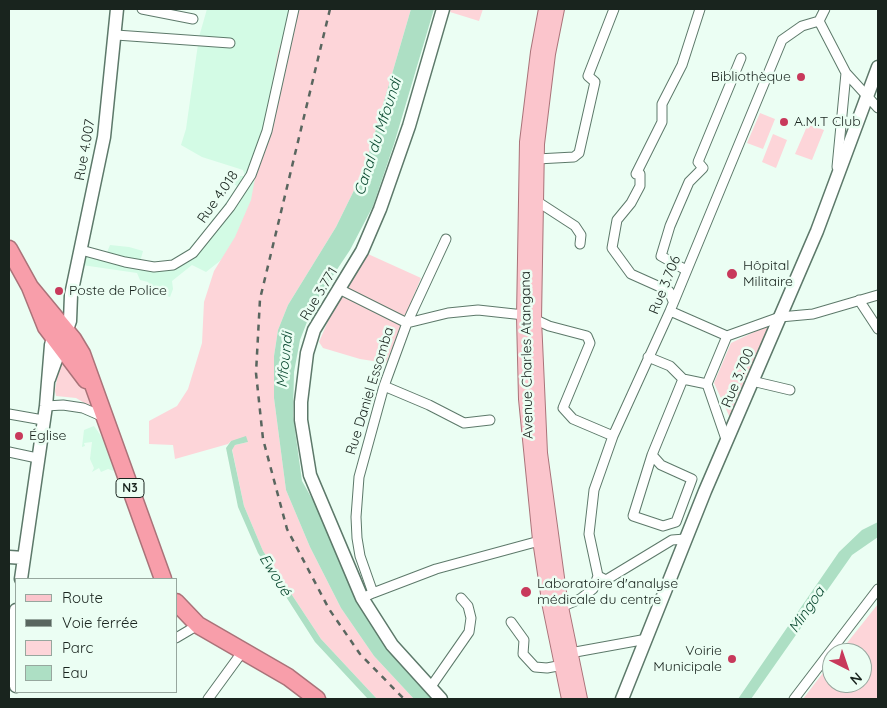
<!DOCTYPE html>
<meta charset="utf-8">
<style>
body{margin:0}
#map{position:relative;width:887px;height:708px;overflow:hidden;background:#ebfef3;font-family:Quicksand,sans-serif}
canvas{display:block}
.frame{position:absolute;inset:0;border:10px solid #19241e;pointer-events:none}
.legend{position:absolute;left:15px;top:578px;width:162px;height:115px;box-sizing:border-box;background:#ebfef3;border:1px solid #97a79e;margin:0;padding:6px 9px;list-style:none;font-size:15px;color:#19241e}
.legend li{display:flex;align-items:center;gap:10px;height:25px}
.legend b{width:25px;border:1px solid #97a79e}
.north{position:absolute;left:822px;top:643px;width:50px;height:50px;box-sizing:border-box;background:#ebfef3;border:1px solid #97a79e;border-radius:50%;rotate:139deg;font-size:14px;font-weight:700;line-height:20px;text-align:center;color:#19241e}
.north::after{content:'';display:block;margin:auto;width:18px;height:22px;background:#c8395b;clip-path:polygon(50% 0,100% 100%,50% 72%,0 100%)}
</style>
<div id="map">
<canvas width="887" height="708"></canvas>
<div class="frame"></div>
<ul class="legend">
<li><b style="height:6px;background:#fbc5cc"></b>Route</li>
<li><b style="height:6px;background:#59665f"></b>Voie ferrée</li>
<li><b style="height:14px;background:#fdd5d9"></b>Parc</li>
<li><b style="height:14px;background:#addfc4"></b>Eau</li>
</ul>
<div class="north">N</div>
</div>
<script>
const g = document.querySelector('canvas').getContext('2d');
g.lineJoin = 'round';
function fill(path, color) { g.fillStyle = color; g.fill(path, 'evenodd'); }
const shape = rows => new Path2D(rows.map(r => 'M' + r).join(''));
function trace(path, color, width, dash) { g.strokeStyle = color; g.lineWidth = width; g.lineCap = dash ? 'butt' : 'round'; g.setLineDash(dash || []); g.stroke(path); }
function label(font, color, halo, rows, align = 'center') {
  g.font = font + ' Quicksand,sans-serif'; g.lineWidth = 5; g.setLineDash([]); g.textBaseline = 'middle'; g.strokeStyle = halo; g.fillStyle = color; for (const [text, x, y, turn = 0] of rows) {
    g.save(); g.translate(x, y); g.rotate((+turn || 0) * Math.PI / 180); g.textAlign = isNaN(turn) ? turn : align; if (halo) g.strokeText(text, 0, 0); g.fillText(text, 0, 0); g.restore();
  }
}
fill(shape([
 [207,9,301,9,270,173,230,253,206,272,192,265,172,281,173,289,170,297,152,291,148,282,140,280,137,273,82,265,82,252,106,255,110,245,129,247,143,251,140,262,156,262,156,264,169,263,184,254,211,224,213,218,215,219,237,186,232,183,235,177,239,179,240,176,245,176,243,170,202,157,181,145,186,129,199,37],
 [94,426,106,443,114,471,108,469,101,472,99,468,92,472,94,468,90,459,92,442,84,443,85,446,82,447,84,430]
]), '#d3fbe5');
fill(shape([
 [293,9,411,9,364,170,336,227,288,305,278,330,274,356,274,398,286,490,310,547,341,608,374,656,414,699,377,699,321,639,263,551,244,506,232,449,235,445,248,442,231,441,228,444,175,459,173,445,149,444,149,421,177,406,188,389,202,343,204,302,214,271,235,237,251,200,278,52],
 [451,9,483,9,479,21,450,12],
 [760,113,775,119,763,149,747,143],
 [808,124,824,130,812,160,795,154],
 [773,134,787,140,776,168,762,162],
 [368,254,421,278,386,363,360,359,323,348,319,342,331,314],
 [771,324,731,420,714,383,731,343],
 [62,364,68,365,82,383,93,408,76,398,56,396,55,391,59,367],
 [878,604,878,699,803,699,832,661,832,683,862,683,862,653,839,653]
]), '#fdd5d9');
fill(shape([
 [411,9,434,9,394,144,373,206,350,250,314,304,300,340,294,372,293,416,302,481,315,504,357,600,434,699,414,699,374,656,341,608,310,547,286,490,274,398,274,356,278,330,288,305,336,227,364,170],
 [246,436,248,442,235,445,232,450,244,506,263,551,321,639,377,699,368,699,315,642,258,553,238,507,226,448,231,441],
 [878,522,878,537,852,555,751,699,738,699,839,552,862,530]
]), '#addfc4');
const street = shape([
 [142,9,193,19],
 [819,21,825,9],
 [116,35,230,43],
 [537,159,574,157,579,153,595,82,588,76,614,9],
 [837,167,846,73],
 [535,200,575,226,581,235,580,244],
 [81,250,125,262,154,267,173,265,193,253,230,207,251,175,267,131,294,9],
 [686,270,661,256,670,226,689,182,703,168,698,162,741,58],
 [339,289,407,323,446,239],
 [859,300,878,329],
 [673,301,669,291,631,274,612,248,617,220,631,203,640,186,640,174,636,174,662,122,662,104,682,65,700,9],
 [670,311,727,336,780,317,813,314,878,295],
 [534,319,549,326,587,336,590,343,563,408,573,419,613,436],
 [648,357,670,366,683,379,707,384,727,442],
 [752,381,790,390],
 [707,384,727,336],
 [384,386,429,405,464,423,490,420],
 [46,406,63,405,83,408,106,418],
 [9,414,43,420],
 [9,452,37,458],
 [652,455,633,516,663,526,676,522,692,479,661,465,652,455,683,379],
 [685,539,672,540,606,580,598,576,589,534,594,490,613,436,670,311,782,40,802,26,819,21,846,73,878,108],
 [373,593,436,569,543,540],
 [362,598,373,593,360,556,357,538,356,517,359,477,384,386,407,323,448,313,478,310,524,315],
 [561,607,580,599,593,589,598,576],
 [511,622,524,640,523,654,535,667,547,668,563,665],
 [176,638,198,625],
 [570,653,647,639],
 [430,688,469,632,471,618,468,606,461,598],
 [208,699,243,651],
 [794,699,878,589]
]);
const secondary = shape([
 [49,379,70,321,71,295,104,137,117,9],
 [9,557,24,558],
 [21,579,46,406,51,345,56,330],
 [16,610,13,659,16,686],
 [441,699,392,645,362,598,310,475,301,420,301,402,307,353,314,330,362,251,380,209,409,126,443,9],
 [622,699,705,491,817,231,878,67]
]);
const primary = shape([
 [546,9,538,52,527,142,524,317,526,399,540,540,550,607,569,699],
 [557,9,548,54,537,144,534,319,540,453,561,607,580,699]
]);
const highway = shape([
 [9,249,30,287,46,327,86,380],
 [30,287,73,339,82,354,163,579],
 [176,602,198,625,288,677,317,699]
]);
trace(street, '#5d796a', 11);
trace(secondary, '#5d796a', 15);
trace(primary, '#aa7379', 16);
trace(highway, '#aa7379', 19);
trace(street, '#fff', 9);
trace(secondary, '#fff', 12);
trace(primary, '#fbc5cc', 14);
trace(highway, '#f89eaa', 16);
trace(shape([
 [330,9,260,299,256,373,263,439,287,529,329,609,360,654,404,699]
]), '#59665f', 2.5, [6, 6]);
for (const [x, y, r, color] of [
 [801,77,5,"#c8395b"],
 [784,122,5,"#c8395b"],
 [732,274,6,"#c8395b"],
 [59,291,5,"#c8395b"],
 [19,436,5,"#c8395b"],
 [526,592,6,"#c8395b"],
 [732,659,5,"#c8395b"]
]) { const dot = new Path2D(); dot.arc(x, y, r, 0, 2 * Math.PI); g.fillStyle = color; g.fill(dot); trace(dot, '#ebfef3', 2); }
for (const [x, y, w] of [
 [130,488,28]
]) { const box = new Path2D(); box.roundRect(x - w / 2, y - 9.5, w, 19, 4); g.fillStyle = '#ebfef3'; g.fill(box); trace(box, '#19241e', 1); }
label('bold 12px', '#19241e', null, [
 ["N3",130,488]
]);
label('14px', '#19241e', '#ebfef3', [
 ["Bibliothèque",791,77,"right"],
 ["A.M.T Club",794,122],
 ["Hôpital",743,266],
 ["Militaire",743,282],
 ["Poste de Police",69,291],
 ["Église",29,436],
 ["Laboratoire d'analyse",537,584],
 ["médicale du centre",537,600],
 ["Voirie",722,651,"right"],
 ["Municipale",722,667,"right"]
], 'left');
label('14px', '#19241e', '#ebfef3', [
 ["Rue 4.007",85,150,-80],
 ["Rue 4.018",218,197,-55],
 ["Rue 3.706",665,285,-68],
 ["Rue 3.771",319,294,-59],
 ["Avenue Charles Atangana",527,355,-91],
 ["Rue 3.700",738,378,-67],
 ["Rue Daniel Essomba",370,391,-73]
]);
label('italic 15px', '#0c4b32', '#ebfef3', [
 ["Canal du Mfoundi",378,137,-72],
 ["Mfoundi",285,360,-84],
 ["Ewoué",275,575,58],
 ["Mingoa",807,610,-56]
]);
</script>
